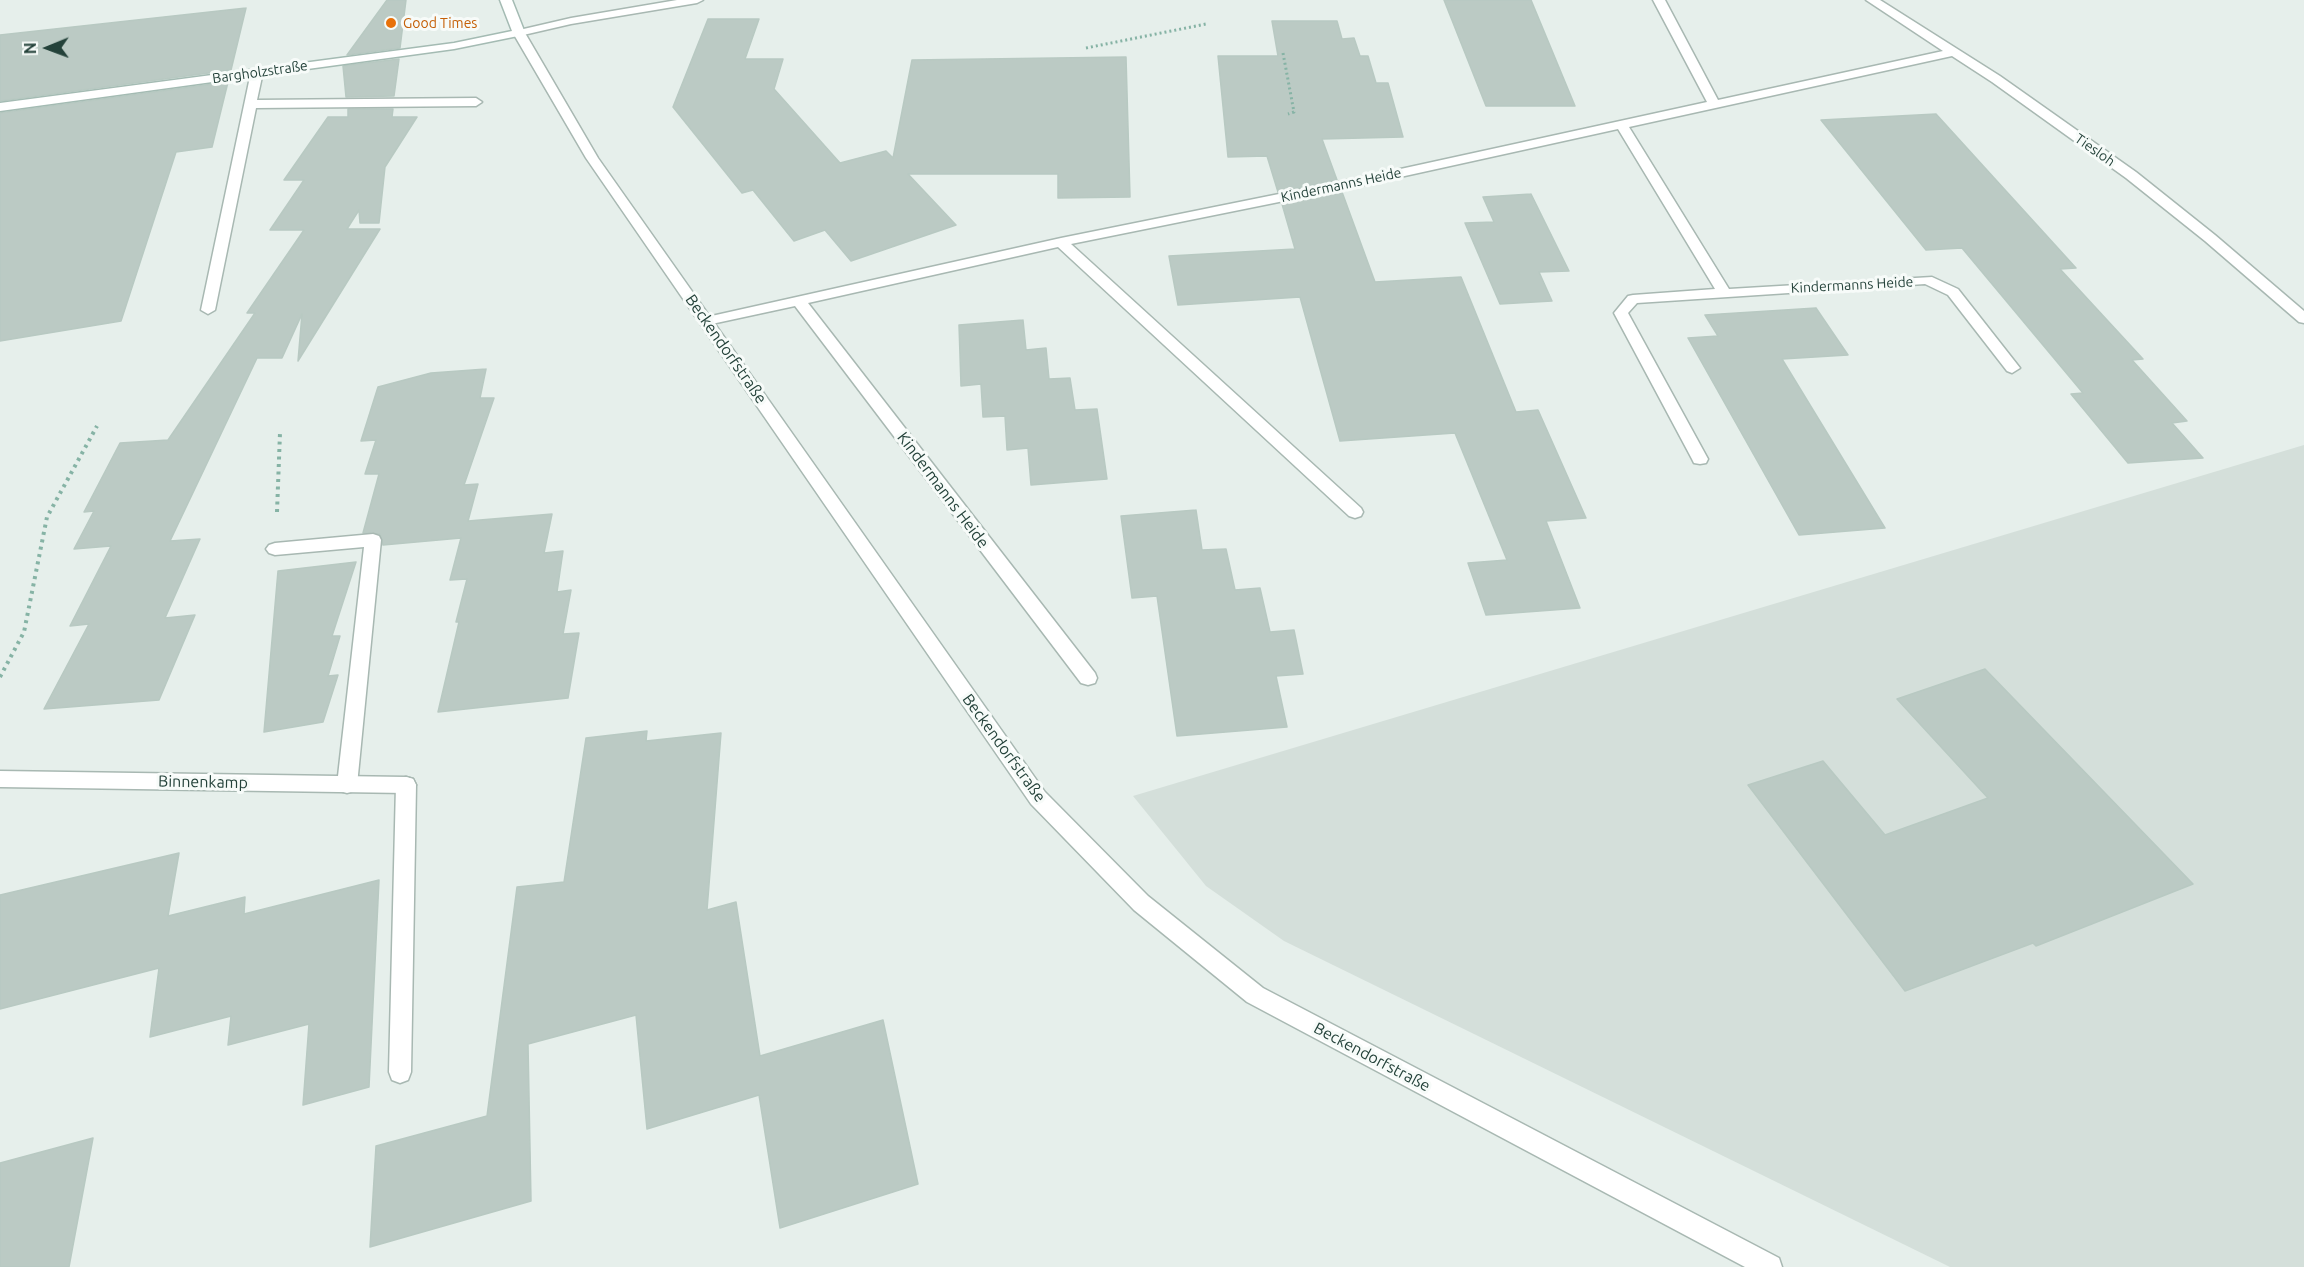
<!DOCTYPE html>
<meta charset="utf-8">
<style>
body{margin:0}
#map{position:relative;width:2304px;height:1267px;overflow:hidden;background:#e6efeb;font-family:Ubuntu,sans-serif}
canvas{display:block}
.north{position:absolute;left:18px;top:18px;width:60px;height:60px;-webkit-text-stroke:4px #f7fbf9;paint-order:stroke;rotate:269deg;font-size:16px;font-weight:700;line-height:24px;text-align:center;color:#24423a}
.north::after{content:'';display:block;margin:auto;width:21px;height:27px;background:#24423a;clip-path:polygon(50% 0,100% 100%,50% 72%,0 100%)}
</style>
<div id="map">
<canvas width="2304" height="1267"></canvas>
<div class="north">N</div>
</div>
<script>
const g = document.querySelector('canvas').getContext('2d');
g.lineJoin = 'round';
function fill(path, color) { g.fillStyle = color; g.fill(path, 'evenodd'); }
const shape = rows => new Path2D(rows.map(r => 'M' + r).join(''));
function trace(path, color, width, dash) { g.strokeStyle = color; g.lineWidth = width; g.lineCap = dash ? 'butt' : 'round'; g.setLineDash(dash || []); g.stroke(path); }
function label(font, color, halo, rows, align = 'center') {
  g.font = font + ' Ubuntu,sans-serif'; g.lineWidth = 6; g.setLineDash([]); g.textBaseline = 'middle'; g.strokeStyle = halo; g.fillStyle = color; for (const [text, x, y, turn = 0] of rows) {
    g.save(); g.translate(x, y); g.rotate((+turn || 0) * Math.PI / 180); g.textAlign = isNaN(turn) ? turn : align; if (halo) g.strokeText(text, 0, 0); g.fillText(text, 0, 0); g.restore();
  }
}
fill(shape([
 [2304,445,2304,1267,1950,1267,1284,941,1206,886,1133,796]
]), '#d4dfda');
const building = shape([
 [387,0,406,0,400,48,347,55,387,0],
 [1444,0,1531,0,1575,106,1486,106,1444,0],
 [246,8,231,70,0,101,0,35,246,8],
 [708,19,759,19,745,59,783,59,774,89,840,163,886,151,893,158,912,60,1126,57,1130,197,1058,198,1058,174,908,174,956,225,851,261,825,230,794,241,753,190,742,193,673,107,708,19],
 [1272,21,1337,21,1342,39,1354,38,1360,56,1368,56,1376,83,1388,83,1403,137,1322,139,1337,180,1278,192,1267,156,1228,157,1218,56,1278,56,1272,21],
 [399,59,394,96,346,97,343,66,399,59],
 [228,82,212,147,176,152,121,321,0,341,0,113,228,82],
 [348,109,393,109,392,117,417,117,385,167,379,223,360,223,359,210,347,229,380,229,298,361,302,314,282,358,257,358,170,541,200,539,165,618,195,615,159,700,44,709,89,624,70,626,111,546,74,549,94,511,84,512,120,443,168,440,255,313,247,313,304,230,270,230,304,180,284,180,328,117,348,117,348,109],
 [1936,114,2076,268,2060,269,2143,359,2132,360,2187,421,2172,423,2203,458,2128,463,2071,394,2083,393,1962,248,1926,250,1821,120,1936,114],
 [1342,192,1375,282,1461,277,1516,412,1538,410,1586,518,1546,521,1580,608,1486,615,1468,563,1507,560,1455,433,1340,441,1300,297,1178,305,1169,256,1295,249,1282,204,1342,192],
 [1531,194,1569,271,1539,272,1552,301,1500,304,1465,223,1494,222,1483,197,1531,194],
 [1816,308,1848,355,1782,359,1885,528,1799,535,1688,338,1718,336,1705,315,1816,308],
 [1023,320,1026,350,1046,348,1049,379,1070,378,1075,410,1097,409,1107,479,1031,485,1028,448,1007,450,1005,416,983,417,981,384,961,386,959,325,1023,320],
 [486,369,480,398,494,398,464,485,478,484,468,521,552,514,544,553,563,551,557,592,571,590,563,634,579,633,568,698,438,712,459,622,456,622,467,579,450,580,461,538,383,545,380,534,363,533,379,474,365,474,376,440,361,441,378,387,431,373,486,369],
 [1196,510,1202,550,1226,549,1235,590,1260,588,1270,632,1294,630,1303,674,1276,676,1287,727,1177,736,1157,596,1132,598,1121,516,1196,510],
 [356,562,332,636,340,636,328,676,338,675,323,722,264,732,278,571,356,562],
 [1985,669,2193,884,2036,946,2033,943,1905,991,1748,785,1823,761,1885,835,1988,798,1897,699,1985,669],
 [647,731,646,741,721,733,707,910,736,902,760,1056,883,1020,918,1184,780,1228,759,1095,647,1129,636,1015,528,1044,531,1201,370,1247,376,1146,487,1116,517,887,564,882,586,738,647,731],
 [179,853,168,916,245,897,244,914,379,880,369,1087,303,1105,309,1024,228,1045,231,1016,150,1037,159,968,0,1009,0,895,179,853],
 [93,1138,69,1267,0,1267,0,1163,93,1138]
]);
fill(building, '#bbcac4');
trace(building, '#b8c9c2', 1.5);
const service = shape([
 [257,68,263,72,257,100,476,98,482,102,476,106,256,108,215,310,208,314,201,310,251,72,257,68],
 [373,534,379,536,381,540,357,785,354,791,347,793,340,791,337,785,364,547,275,555,269,553,266,549,269,545,275,543,373,534],
 [406,777,413,779,416,785,411,1072,408,1080,400,1083,392,1080,389,1072,396,785,399,779,406,777]
]);
const minor = shape([
 [677,0,703,0,697,3,571,24,519,36,513,33,515,31,571,18,677,0],
 [1653,0,1665,0,1718,100,1943,51,1866,0,1880,0,2000,76,2136,172,2215,235,2304,311,2304,323,2299,322,2205,241,2126,178,1992,82,1952,56,1629,127,1729,289,1932,277,1958,289,2020,368,2012,373,2007,371,1948,295,1925,284,1637,303,1628,313,1708,459,1706,463,1700,464,1694,463,1692,459,1614,313,1628,296,1633,295,1715,289,1618,129,1373,183,1071,244,1361,508,1363,512,1361,516,1355,518,1349,516,1058,247,808,303,1095,673,1097,678,1095,683,1088,685,1081,683,795,306,707,325,700,321,707,317,1061,238,1373,175,1707,102,1653,0],
 [0,771,406,777,413,779,416,785,413,791,406,793,0,787,0,771]
]);
const tertiary = shape([
 [519,30,525,33,598,158,1045,792,1148,896,1263,988,1779,1258,1782,1267,1745,1267,1247,1002,1134,910,1031,804,586,158,513,33,519,30]
]);
const secondary = shape([
 [500,0,512,0,525,33,523,35,454,49,0,111,0,103,454,43,512,31,500,0]
]);
trace(service, '#a8b8b2', 3);
trace(minor, '#a8b8b2', 3);
trace(tertiary, '#a8b8b2', 3);
trace(secondary, '#a4bbb3', 3);
trace(shape([
 [1086,48,1206,24],
 [1283,53,1294,112,1288,114]
]), '#86b3a5', 3, [2, 3]);
trace(shape([
 [277,512,280,433],
 [0,677,24,632,47,517,97,426]
]), '#86b3a5', 4, [3, 4.5]);
fill(service, '#fff');
fill(minor, '#fff');
fill(tertiary, '#fff');
fill(secondary, '#fff');
for (const [x, y, r, color] of [
 [391,23,6,"#e8710a"]
]) { const dot = new Path2D(); dot.arc(x, y, r, 0, 2 * Math.PI); g.fillStyle = color; g.fill(dot); trace(dot, '#f7fbf9', 2); }
label('14px', '#c56008', '#f7fbf9', [
 ["Good Times",403,23]
], 'left');
label('14px', '#24423a', '#f7fbf9', [
 ["Bargholzstraße",260,72,-8],
 ["Tiesloh",2095,150,35],
 ["Kindermanns Heide",1341,185,-12],
 ["Kindermanns Heide",1852,285,-3]
]);
label('16px', '#24423a', '#f7fbf9', [
 ["Beckendorfstraße",726,349,55],
 ["Kindermanns Heide",943,490,53],
 ["Beckendorfstraße",1004,748,54],
 ["Binnenkamp",203,782,1],
 ["Beckendorfstraße",1372,1057,28]
]);
</script>
